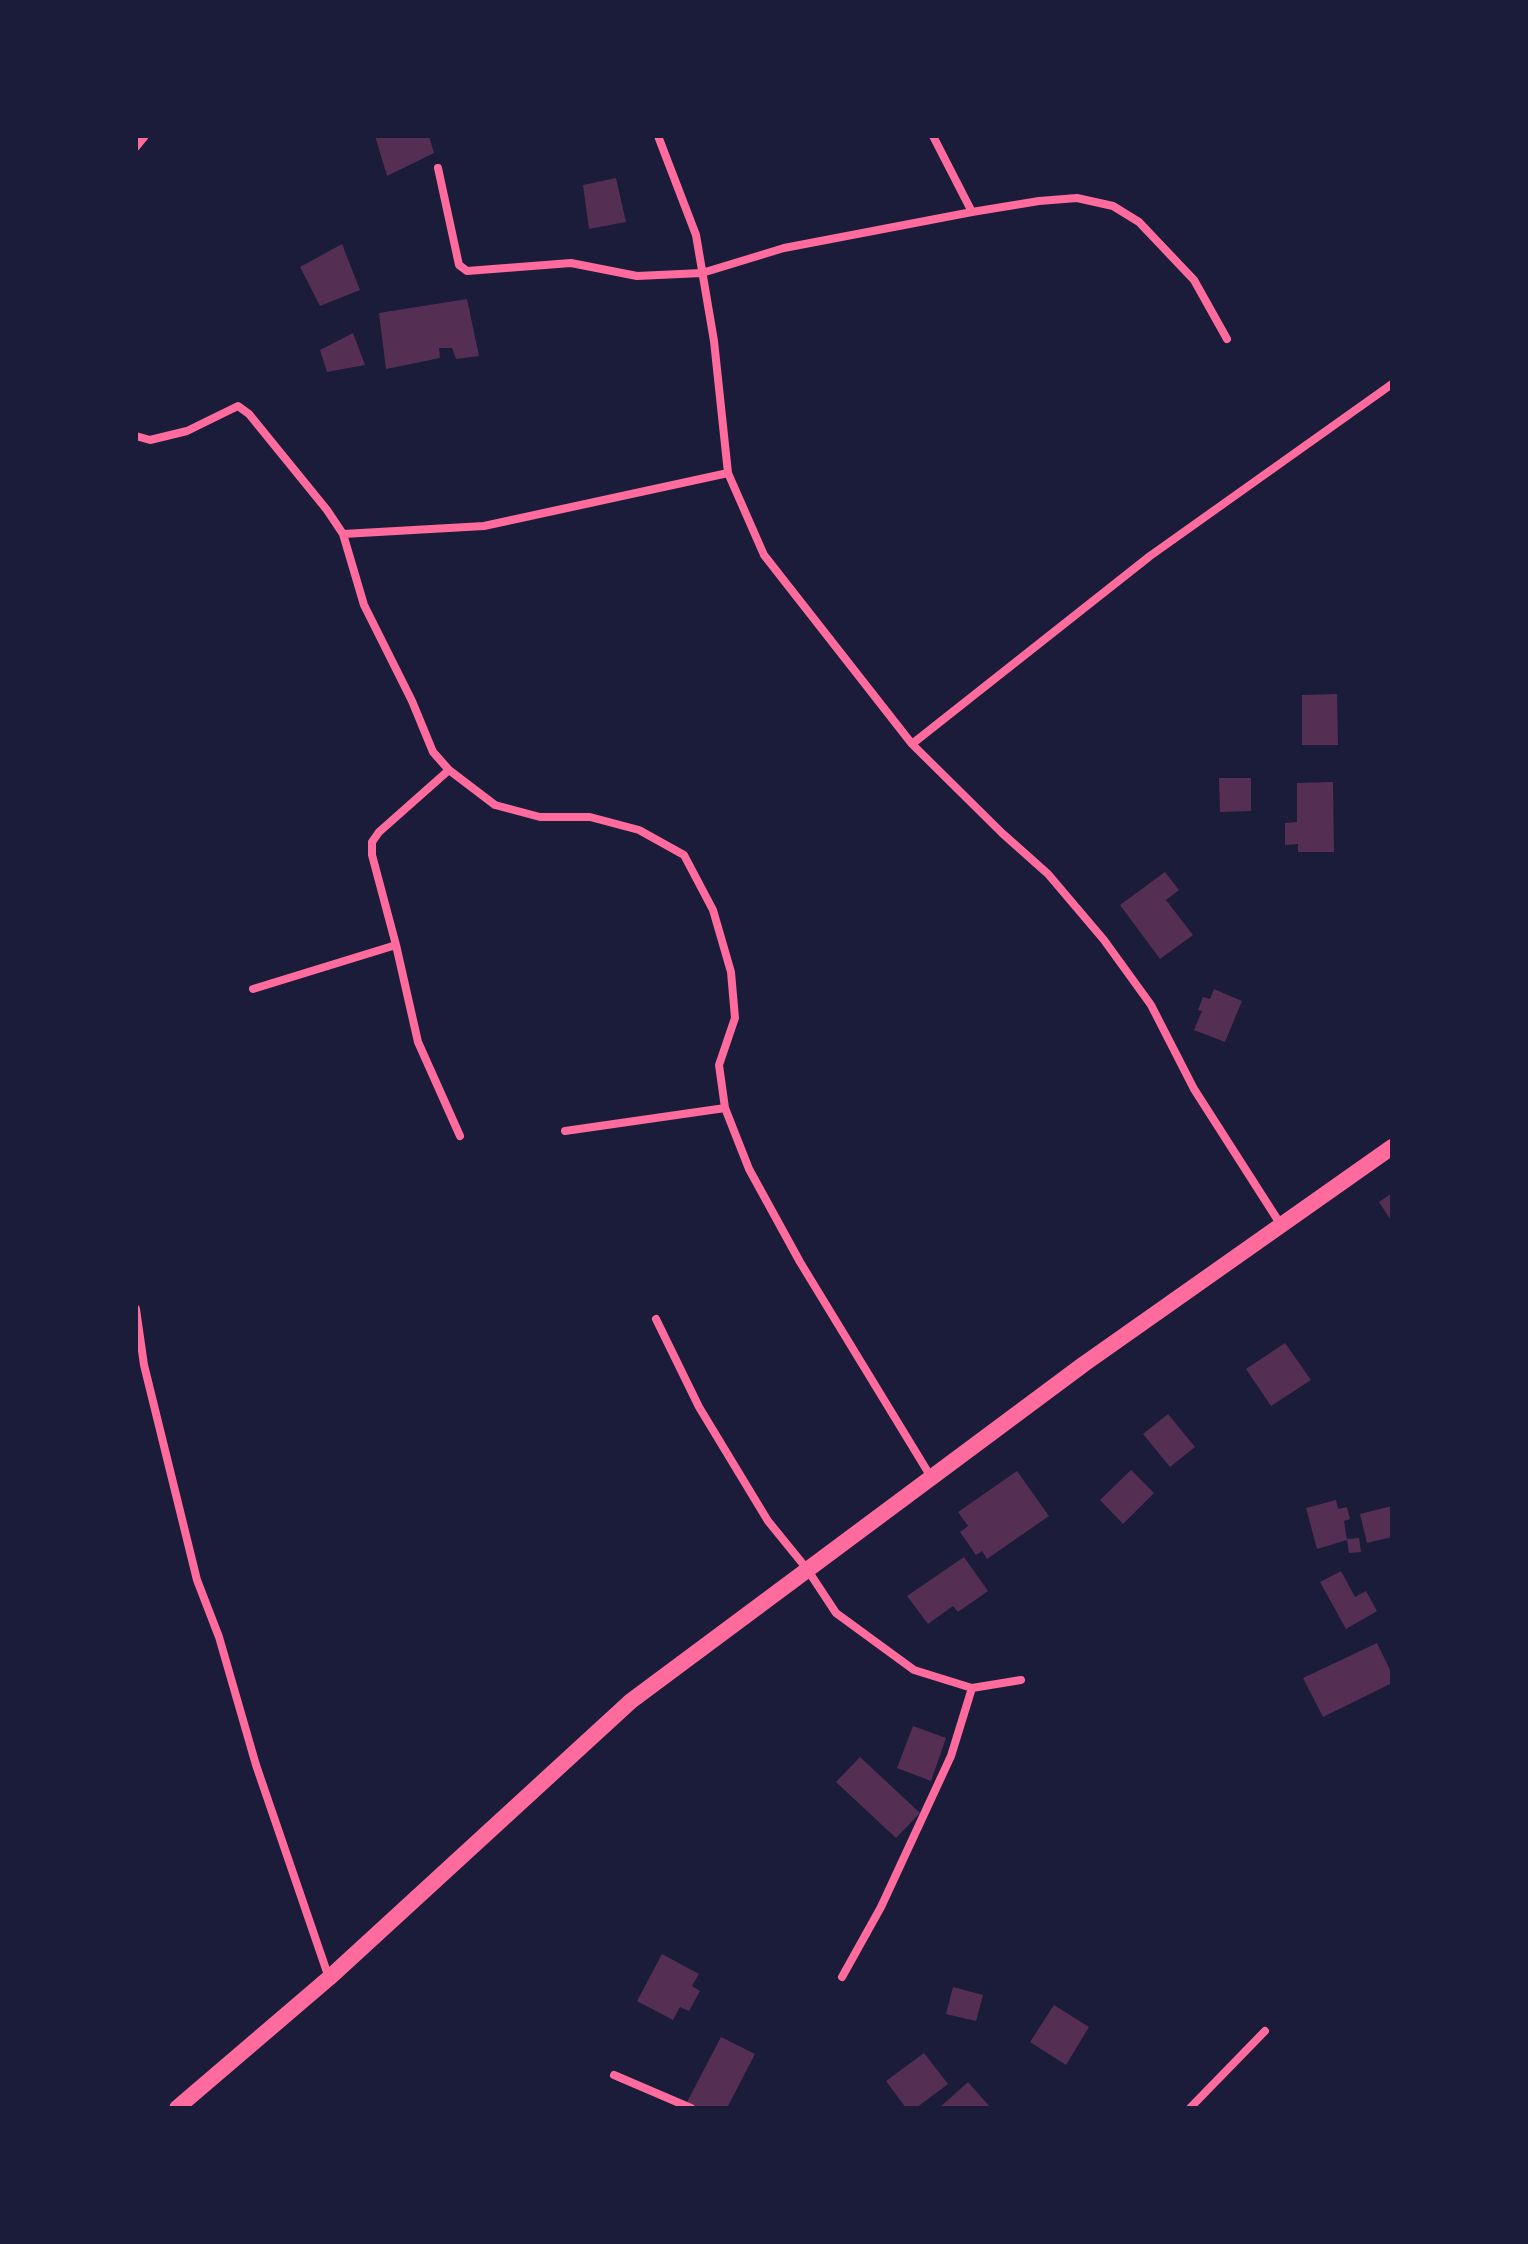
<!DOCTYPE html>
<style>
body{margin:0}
#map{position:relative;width:1528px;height:2244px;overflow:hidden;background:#1b1b3a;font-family:"PT Sans",sans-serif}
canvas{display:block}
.frame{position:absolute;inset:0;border:138px solid #1b1b3a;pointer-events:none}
</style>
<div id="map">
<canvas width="1528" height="2244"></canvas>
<div class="frame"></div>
</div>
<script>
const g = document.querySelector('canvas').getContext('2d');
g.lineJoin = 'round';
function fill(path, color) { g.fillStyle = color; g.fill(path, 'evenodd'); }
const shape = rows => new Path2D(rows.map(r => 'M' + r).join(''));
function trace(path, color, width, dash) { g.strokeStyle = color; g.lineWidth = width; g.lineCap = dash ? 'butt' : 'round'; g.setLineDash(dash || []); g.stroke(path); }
fill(shape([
 [375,136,429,136,434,153,387,176],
 [616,178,626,222,589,229,583,185],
 [342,244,360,290,320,306,300,267],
 [467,299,479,356,456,359,452,348,439,348,440,358,386,369,379,313],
 [353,333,365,365,327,372,320,350],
 [1337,694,1338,745,1302,745,1302,695],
 [1219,778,1251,778,1251,811,1220,812],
 [1333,782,1334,852,1298,852,1298,844,1285,845,1285,823,1297,822,1297,783],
 [1165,872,1179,890,1166,900,1193,935,1160,959,1120,905],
 [1214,989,1242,1001,1225,1042,1194,1030,1202,1011,1198,1010,1203,997,1210,999],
 [1392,1193,1392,1222,1379,1202],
 [1285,1343,1311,1380,1271,1406,1246,1369],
 [1168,1414,1195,1447,1170,1467,1143,1434],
 [1131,1470,1154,1493,1123,1524,1100,1500],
 [1017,1471,1049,1516,987,1559,982,1551,976,1555,960,1532,968,1526,958,1512],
 [1336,1500,1338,1509,1347,1507,1350,1519,1344,1521,1347,1540,1317,1549,1306,1508],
 [1392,1506,1392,1537,1367,1543,1360,1514],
 [1359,1538,1361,1552,1349,1553,1347,1539],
 [964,1557,988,1591,958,1612,953,1606,928,1624,907,1596],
 [1341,1571,1355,1597,1366,1591,1377,1611,1346,1629,1320,1582],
 [1377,1643,1392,1674,1392,1683,1323,1717,1303,1678],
 [913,1726,946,1738,931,1781,897,1768],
 [860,1757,920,1813,896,1838,836,1782],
 [662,1954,699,1974,692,1986,700,1991,689,2011,680,2007,673,2020,637,2001],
 [953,1987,983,1995,976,2021,946,2014],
 [1054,2005,1089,2027,1066,2065,1030,2042],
 [721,2037,755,2054,727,2108,698,2108,687,2102],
 [924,2053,948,2084,916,2108,906,2108,886,2081],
 [968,2082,991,2108,939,2108]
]), '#542f53');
trace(shape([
 [658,136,696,235,714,341,728,473,764,555,912,744,1002,833,1048,874,1104,940,1151,1005,1194,1089,1281,1225],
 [933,136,972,212],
 [136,147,145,136],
 [438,168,459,265,467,271,571,263,637,276,702,273,784,248,972,212,1039,201,1077,198,1113,206,1139,222,1194,280,1227,339],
 [136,436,150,440,187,431,238,406,249,414,327,510,343,534,364,605,412,701,433,752,449,770,495,805,540,817,590,817,639,830,684,855,713,910,731,972,735,1018,719,1065,725,1108,749,1169,800,1262,931,1477],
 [343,534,484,526,728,473],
 [912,744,1150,556,1392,384],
 [449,770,379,832,372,842,372,855,396,945,418,1042,460,1136],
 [253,989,396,945],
 [565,1131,725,1108],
 [136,1309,144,1365,197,1580,219,1637,256,1765,329,1978],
 [656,1319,699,1407,768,1521,807,1569,836,1613,914,1670,972,1688,1021,1680],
 [842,1977,881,1907,951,1756,972,1688],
 [614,2075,691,2108],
 [1190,2108,1265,2031]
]), '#ff6b9d', 8);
trace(shape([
 [177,2108,329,1978,631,1701,1084,1364,1392,1147]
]), '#ff6b9d', 16);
</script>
